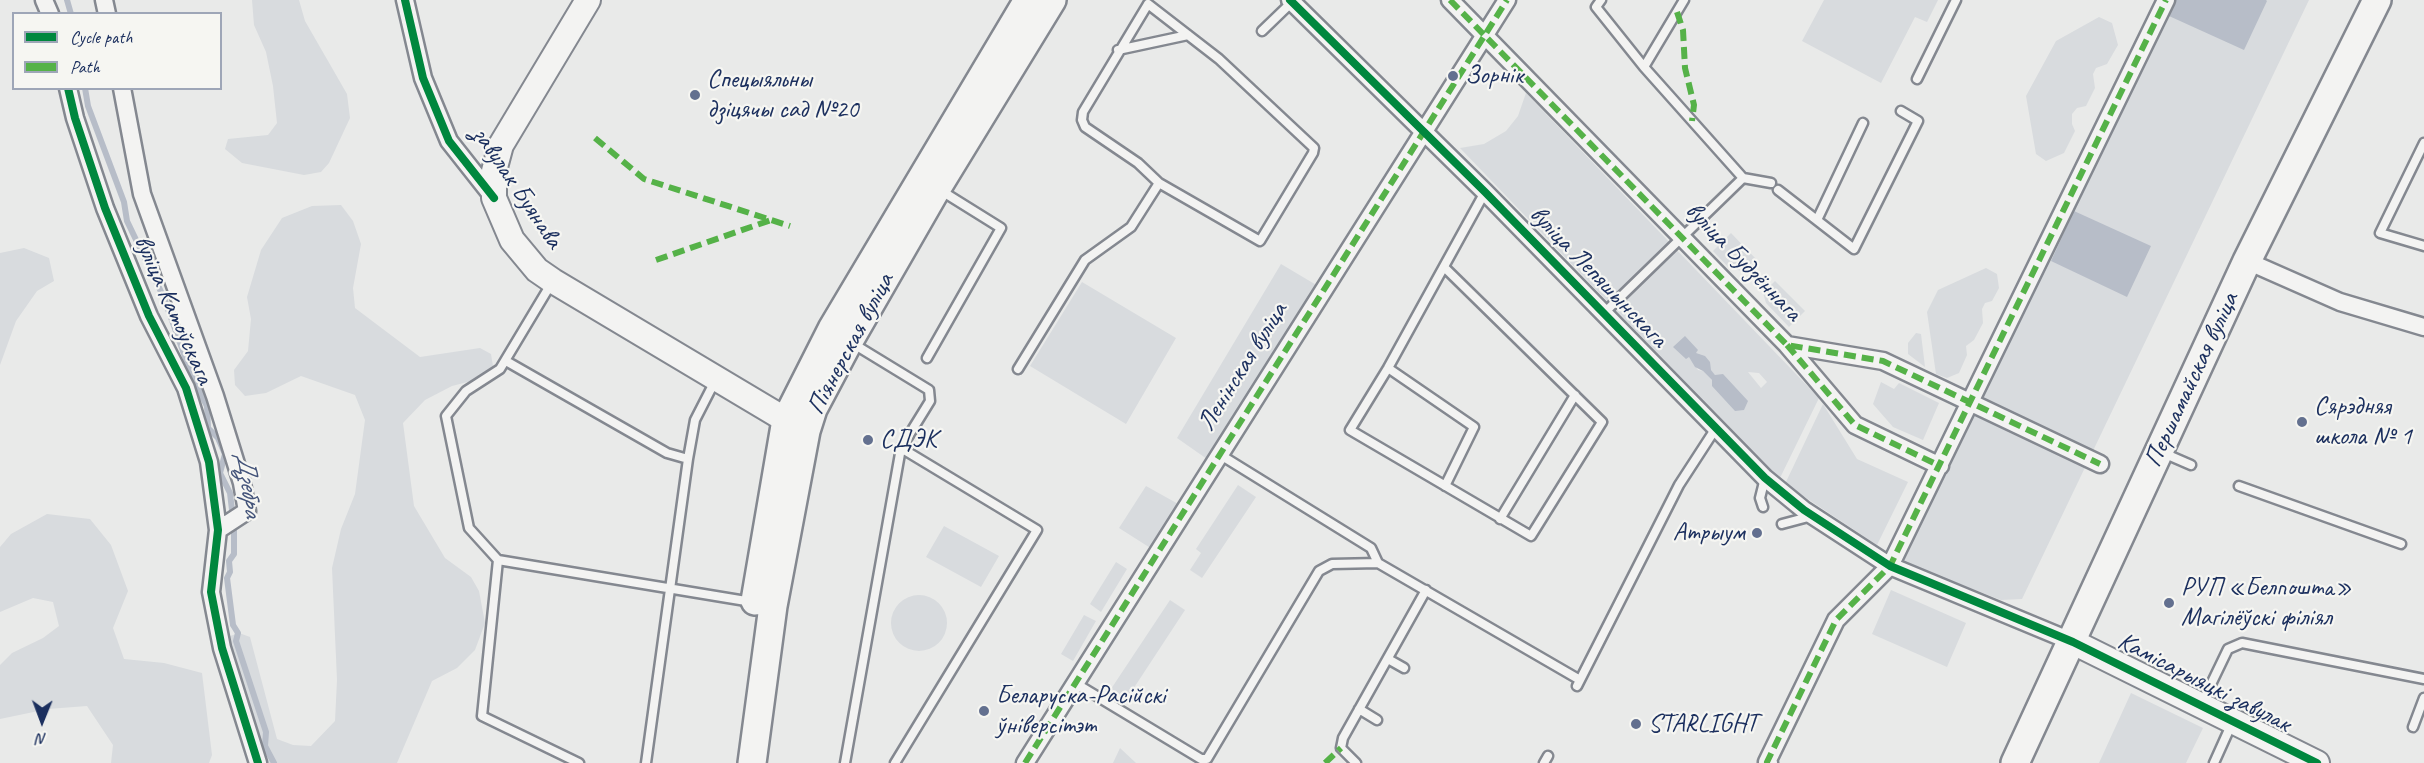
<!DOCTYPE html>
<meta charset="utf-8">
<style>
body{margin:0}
#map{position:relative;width:2424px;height:763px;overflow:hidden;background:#e9eae9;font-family:Caveat,sans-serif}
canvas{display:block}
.legend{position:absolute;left:12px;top:12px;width:210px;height:78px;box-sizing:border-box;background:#f6f6f2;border:2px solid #9ea6b7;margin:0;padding:8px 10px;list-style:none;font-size:18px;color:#1b2f5e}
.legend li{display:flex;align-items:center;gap:12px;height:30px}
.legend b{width:30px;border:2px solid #9ea6b7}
.north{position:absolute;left:12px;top:691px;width:60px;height:60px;-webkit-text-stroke:4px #f6f6f2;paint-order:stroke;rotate:181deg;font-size:16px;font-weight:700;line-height:24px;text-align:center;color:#1b2f5e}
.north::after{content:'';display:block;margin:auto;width:21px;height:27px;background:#1b2f5e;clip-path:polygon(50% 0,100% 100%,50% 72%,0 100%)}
</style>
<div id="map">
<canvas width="2424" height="763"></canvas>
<ul class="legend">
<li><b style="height:8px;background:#00873e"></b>Cycle path</li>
<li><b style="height:8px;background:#55b248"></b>Path</li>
</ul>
<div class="north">N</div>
</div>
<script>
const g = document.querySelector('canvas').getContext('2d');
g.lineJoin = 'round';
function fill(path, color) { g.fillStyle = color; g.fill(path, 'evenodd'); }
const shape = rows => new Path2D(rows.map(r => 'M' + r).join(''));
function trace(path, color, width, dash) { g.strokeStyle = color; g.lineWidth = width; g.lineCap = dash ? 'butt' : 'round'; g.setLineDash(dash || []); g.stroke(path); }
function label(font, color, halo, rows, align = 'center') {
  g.font = font + ' Caveat,sans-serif'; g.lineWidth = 4.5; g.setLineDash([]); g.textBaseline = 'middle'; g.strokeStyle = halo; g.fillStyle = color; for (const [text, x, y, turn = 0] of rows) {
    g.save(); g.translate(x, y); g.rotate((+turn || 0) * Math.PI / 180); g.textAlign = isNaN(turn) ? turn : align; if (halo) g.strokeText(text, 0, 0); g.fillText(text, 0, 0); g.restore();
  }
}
fill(shape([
 [252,0,299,0,305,21,347,94,350,118,329,163,321,172,304,175,242,163,225,149,228,139,268,135,277,123,273,86,266,52,254,25],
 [1824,0,1938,0,1927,22,1915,17,1881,83,1802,41],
 [2172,0,2309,0,2022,599,2001,600,1903,562],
 [2099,17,2112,23,2118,45,2107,64,2096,68,2093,74,2095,88,2086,106,2077,108,2072,114,2072,124,2075,131,2064,153,2046,161,2036,154,2026,96,2056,41],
 [1526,93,1819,398,1779,480,1460,148,1484,144,1506,131,1518,116],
 [1698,350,1695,353,1715,375,1723,375,1712,386,1712,380,1703,371,1698,370,1689,356],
 [1748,372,1759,373,1767,382,1761,388],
 [341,205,353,221,361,244,353,288,355,308,420,357,480,348,491,354,493,366,475,380,452,386,425,400,403,423,414,506,445,558,471,577,479,591,485,623,475,650,457,668,432,681,397,763,264,763,231,651,230,636,239,633,250,637,277,739,293,745,311,746,335,721,337,680,332,568,341,529,355,494,365,420,355,395,301,376,266,393,245,396,235,385,234,370,248,351,251,319,247,297,261,250,282,218,312,206],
 [1731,233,1756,259,1742,271,1729,268,1713,251],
 [24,248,49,258,54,281,37,291,16,321,0,365,0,253],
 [1281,264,1318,286,1207,459,1177,438],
 [1986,268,1997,274,1999,288,1992,301,1985,303,1982,309,1983,323,1974,340,1966,346,1967,355,1959,373,1947,378,1936,374,1927,312,1938,290],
 [1775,281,1805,311,1789,327,1766,303,1763,293],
 [1082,282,1176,338,1126,424,1030,366],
 [1916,333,1921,334,1925,367,1908,354,1908,343],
 [1881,382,1894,389,1899,383,1939,403,1923,440,1893,427,1873,404],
 [1823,404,1857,459,1908,482,1877,545,1785,484],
 [1238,485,1256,497,1202,578,1190,570,1201,553,1196,549],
 [1146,486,1180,505,1152,549,1119,528],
 [47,514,90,519,111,545,128,591,113,628,124,659,164,663,202,673,212,755,209,763,111,763,113,745,87,706,48,709,0,719,0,665,12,653,43,638,59,626,53,602,33,598,0,612,0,547,11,534],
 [944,526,999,556,981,587,926,557],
 [1116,562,1127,569,1101,612,1090,604],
 [1891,590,1966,623,1947,667,1872,634],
 '891 623a28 28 0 1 1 56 0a28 28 0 1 1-56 0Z',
 [1170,600,1185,610,1122,706,1107,695],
 [1084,615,1096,621,1073,661,1061,654],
 [2131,693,2203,728,2186,763,2099,763],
 [1120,748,1136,763,1113,763]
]), '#d8dbde');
fill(shape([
 [2176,0,2266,0,2267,1,2244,50,2169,16],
 [2074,211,2151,246,2127,297,2051,261],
 [1685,336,1698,350,1696,353,1705,356,1710,362,1711,370,1715,375,1723,374,1748,401,1744,410,1735,411,1712,386,1712,380,1703,371,1695,367,1689,357,1686,359,1673,347]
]), '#b7bdc8');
trace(shape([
 [67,0,71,14],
 [85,88,88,106,124,202,127,221,164,298,193,379,207,406,208,428,218,438,225,454,220,473,230,493,234,527,234,554,229,561,230,572,227,578,233,625,238,633,236,641,266,732,265,746,274,763]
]), '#b7bdc8', 6);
const lane = shape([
 [1601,0,1596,7,1644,67,1743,178],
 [1148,4,1219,59,1314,148,1313,153,1260,241,1159,183,1138,163,1085,127,1082,120,1083,112,1148,4],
 [1262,31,1292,2],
 [1118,50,1188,35],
 [1644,67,1684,0],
 [1917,79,1956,0],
 [2424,143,2380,233,2424,246],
 [1778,190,1854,249,1918,121,1901,111],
 [1817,220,1863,123],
 [1444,267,1602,422,1531,536,1350,430,1388,368,1485,192],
 [551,284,500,369,466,391,446,416,469,528,498,560,752,602],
 [1604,313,1743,178,1771,183],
 [852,343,929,390,930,401,901,448,1037,530,895,763],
 [927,358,1001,228,940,190],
 [506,361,667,453,688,459,695,420,715,381],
 [1388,368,1474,427,1445,486],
 [1018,369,1085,260,1131,227,1159,183],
 [2161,452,2191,465],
 [1219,454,1371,548,1378,563],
 [2239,486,2401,544],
 [1763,507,1760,498,1765,478],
 [1500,519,1575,395],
 [1782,524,1812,516],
 [498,560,482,716,579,763],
 [1388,659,1404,668],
 [1075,683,1201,759,1207,759,1319,571,1332,564,1378,563,1580,680],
 [1577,686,1679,485,1716,428],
 [2202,703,2228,649,2242,643,2424,679],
 [1359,709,1377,720],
 [2413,727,2424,698],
 [646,763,688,459],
 [845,763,901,448],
 [1356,763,1341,748,1343,738,1426,590],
 [1544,763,1548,756],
 [2214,763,2232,723]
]);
const street = shape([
 [44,0,50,14],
 [104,0,107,14],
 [405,0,423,78,449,141,494,198],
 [1290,0,1485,192,1765,478,1804,510,1890,566,2073,642],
 [1450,0,1787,345,1883,361,2100,464],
 [68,88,75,118,105,208,149,316,186,388,209,462,218,530,211,592,222,648,258,763],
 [122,88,142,194,215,396,242,483,247,511,218,530],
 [2247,261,2340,302,2424,327],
 [1787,345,1855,425,1940,466],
 [1025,763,1507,0],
 [1769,763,1767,762,1836,620,1890,566,2166,0]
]);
const secondary = shape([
 [588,0,501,145,494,171,494,198,512,240,537,270,553,281,786,420],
 [2073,642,2317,763]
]);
const primary = shape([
 [755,601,786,420,832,329,1028,0],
 [752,763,773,606,806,431,813,409,849,341,937,188,1052,0],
 [2015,763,2247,261,2377,0]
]);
trace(lane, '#848890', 13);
trace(street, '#848890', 21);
trace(secondary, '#848890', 28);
trace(primary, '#848890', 32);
trace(lane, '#f3f3f2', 8);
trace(street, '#f3f3f2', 16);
trace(secondary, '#f3f3f2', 24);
trace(primary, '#f3f3f2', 27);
trace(shape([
 [1450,0,1787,345,1883,361,2100,464],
 [1677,12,1683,30,1685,68,1694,105,1692,121],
 [595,138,644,179,790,226],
 [656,260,771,220],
 [1787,345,1855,425,1940,466],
 [1025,763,1507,0],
 [1325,763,1341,748],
 [1769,763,1767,762,1836,620,1890,566,2166,0]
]), '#55b248', 6, [12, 6]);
trace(shape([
 [405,0,423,78,449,141,494,198],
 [1290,0,1485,192,1765,478,1804,510,1890,566,2073,642,2317,763],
 [68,88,75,118,105,208,149,316,186,388,209,462,218,530,211,592,222,648,258,763]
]), '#00873e', 8);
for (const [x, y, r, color] of [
 [1453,76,6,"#63708f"],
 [695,95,6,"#63708f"],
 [2302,422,6,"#63708f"],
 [868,440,6,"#63708f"],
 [1757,533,6,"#63708f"],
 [2169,603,6,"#63708f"],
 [984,711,6,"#63708f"],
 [1636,724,6,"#63708f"]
]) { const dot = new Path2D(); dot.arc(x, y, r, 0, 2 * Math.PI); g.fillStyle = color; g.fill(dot); trace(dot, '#f6f6f2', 2); }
label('26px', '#1b2f5e', '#f6f6f2', [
 ["Зорнік",1465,76],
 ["Спецыяльны",707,80],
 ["дзіцячы сад №20",707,110],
 ["Сярэдняя",2314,407],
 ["школа № 1",2314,437],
 ["СДЭК",880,440],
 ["Атрыум",1745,533,"right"],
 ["РУП «Белпошта»",2181,588],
 ["Магілёўскі філіял",2181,618],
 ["Беларуска-Расійскі",996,696],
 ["ўніверсітэт",996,726],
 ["STARLIGHT",1648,724]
], 'left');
label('26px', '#1b2f5e', '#f6f6f2', [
 ["завулак Буянава",517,188,56],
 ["вуліца Будзённага",1743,262,46],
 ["вуліца Лепяшынскага",1598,277,46],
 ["вуліца Катоўскага",173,310,66],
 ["Піянерская вуліца",851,344,-62],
 ["Ленінская вуліца",1243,367,-58],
 ["Першамайская вуліца",2192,380,-65],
 ["Камісарыяцкі завулак",2204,683,27]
]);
label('italic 27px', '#44547a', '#f6f6f2', [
 ["Дзебра",248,485,82]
]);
</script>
